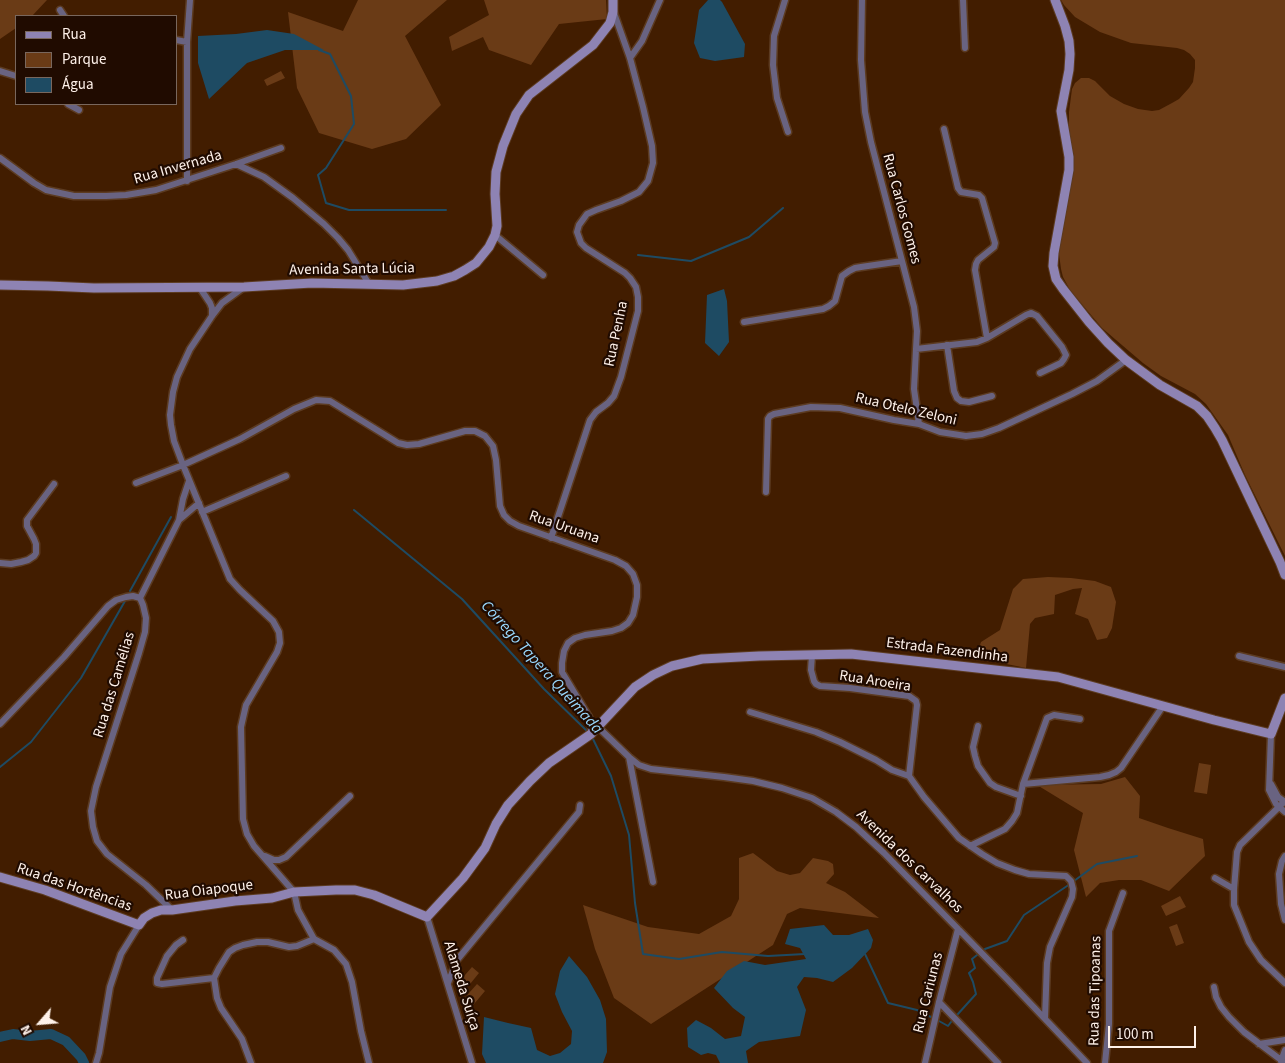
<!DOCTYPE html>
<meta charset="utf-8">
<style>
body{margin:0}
#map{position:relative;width:1285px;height:1063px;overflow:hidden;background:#421d00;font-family:"Source Sans 3",sans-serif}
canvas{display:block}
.legend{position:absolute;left:15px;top:15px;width:162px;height:90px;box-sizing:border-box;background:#200b00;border:1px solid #79675d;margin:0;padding:6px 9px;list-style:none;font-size:15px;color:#fef1e9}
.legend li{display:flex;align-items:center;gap:10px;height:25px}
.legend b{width:25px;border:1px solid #79675d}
.north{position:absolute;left:15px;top:998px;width:50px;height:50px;-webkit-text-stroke:4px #200b00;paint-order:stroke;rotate:243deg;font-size:14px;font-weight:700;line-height:20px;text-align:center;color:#fef1e9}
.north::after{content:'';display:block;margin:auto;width:18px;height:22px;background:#fef1e9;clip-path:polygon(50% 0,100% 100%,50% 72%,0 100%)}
.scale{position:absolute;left:1108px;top:1026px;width:88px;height:22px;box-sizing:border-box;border:2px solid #fef1e9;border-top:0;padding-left:6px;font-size:15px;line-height:18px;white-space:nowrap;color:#fef1e9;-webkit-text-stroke:4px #200b00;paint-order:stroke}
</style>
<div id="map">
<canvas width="1285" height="1063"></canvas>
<ul class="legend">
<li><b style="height:6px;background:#8e83b3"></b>Rua</li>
<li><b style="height:14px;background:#6a3b16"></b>Parque</li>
<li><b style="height:14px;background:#1e4b63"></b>Água</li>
</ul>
<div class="north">N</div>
<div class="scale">100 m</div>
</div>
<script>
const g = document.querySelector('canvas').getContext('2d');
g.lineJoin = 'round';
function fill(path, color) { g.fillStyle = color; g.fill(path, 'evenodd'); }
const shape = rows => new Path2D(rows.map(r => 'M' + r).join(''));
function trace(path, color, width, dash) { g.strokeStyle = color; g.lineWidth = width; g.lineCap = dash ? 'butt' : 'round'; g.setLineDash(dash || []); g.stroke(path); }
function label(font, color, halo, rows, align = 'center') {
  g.font = font + ' "Source Sans 3",sans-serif'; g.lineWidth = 4.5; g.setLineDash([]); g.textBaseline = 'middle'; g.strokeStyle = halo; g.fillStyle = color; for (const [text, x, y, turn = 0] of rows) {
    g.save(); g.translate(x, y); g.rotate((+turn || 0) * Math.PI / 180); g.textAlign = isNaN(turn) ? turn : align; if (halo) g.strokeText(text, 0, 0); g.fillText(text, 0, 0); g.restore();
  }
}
fill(shape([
 [0,0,47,0,32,16,16,16,16,28,0,39],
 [358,0,447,0,405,36,441,105,406,139,372,149,319,133,297,88,288,12,343,31],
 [484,0,606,0,607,19,559,24,531,65,489,50,483,37,452,51,449,37,489,15],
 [1061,0,1285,0,1285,556,1245,475,1228,435,1206,404,1195,394,1161,376,1143,363,1102,328,1070,290,1063,277,1061,269,1059,254,1060,241,1065,219,1066,204,1073,161,1072,149,1069,135,1069,112,1072,89,1075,83,1081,78,1089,78,1095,81,1110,96,1124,104,1138,109,1152,111,1159,110,1172,103,1179,99,1189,88,1193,82,1195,68,1195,60,1190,54,1184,50,1177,48,1131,43,1100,32,1075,17,1064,5],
 [281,71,285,78,267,86,264,80],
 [1048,577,1071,578,1095,581,1111,587,1116,602,1112,628,1107,638,1097,640,1088,619,1075,614,1082,588,1073,589,1055,595,1054,614,1035,618,1030,624,1026,668,997,662,975,660,981,642,1000,630,1013,589,1023,579],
 [1199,763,1211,765,1207,794,1194,792],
 [1125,777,1140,796,1139,818,1168,828,1203,839,1205,856,1169,891,1141,880,1119,880,1100,883,1086,897,1074,850,1083,813,1037,785,1101,784],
 [753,853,777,871,790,875,800,873,813,858,828,861,833,864,834,874,826,883,845,892,879,918,800,908,787,914,773,945,651,1024,614,998,595,949,583,905,648,927,699,934,731,916,739,899,739,858],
 [1180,896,1186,907,1166,916,1161,906],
 [1177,924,1184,943,1176,946,1169,927],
 [472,967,479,973,466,989,458,983],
 [477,984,485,991,469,1010,461,1002]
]), '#6a3b16');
fill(shape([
 [708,0,720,0,722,2,745,44,744,57,715,61,700,58,694,43,699,10],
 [267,30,294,34,324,50,285,50,247,63,209,99,198,63,198,36,236,34],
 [724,289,727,301,729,342,719,356,705,343,707,295],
 [824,925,833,935,849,935,868,929,873,940,871,948,852,968,833,982,817,978,804,977,797,987,806,1010,800,1036,759,1042,746,1051,748,1063,720,1063,716,1055,708,1053,701,1055,688,1047,687,1028,696,1020,711,1028,725,1039,741,1036,745,1017,733,1008,714,988,727,971,744,961,765,965,806,959,800,948,785,944,790,929],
 [569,956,587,977,600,1000,606,1019,607,1052,603,1063,486,1063,482,1054,484,1017,508,1023,531,1028,537,1050,550,1056,560,1053,571,1044,572,1031,562,1012,555,994,560,971]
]), '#1e4b63');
trace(shape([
 [319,50,330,54,351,96,354,124,326,168,318,175,326,203,349,210,446,210],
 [638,255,691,261,749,237,783,208],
 [354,510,462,599,544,689,588,732],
 [130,591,171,517],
 [592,737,611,776,629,835,635,903,643,954,679,959,722,952,768,956,805,954],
 [0,767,31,742,81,678,125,601],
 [1074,881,1097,864,1137,856],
 [985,949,1007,941,1024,915,1070,884],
 [865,954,888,1003,917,1010,931,1017],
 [957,1015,976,994,973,982,969,973,975,968,972,959,977,955],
 [939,1021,948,1026,951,1022]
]), '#1e4b63', 2);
trace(shape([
 [0,1037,13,1034,30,1036,51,1034,66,1041,81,1057,84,1063]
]), '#1e4b63', 10);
const street = shape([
 [785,0,774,36,773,65,777,98,788,132],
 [862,0,861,60,865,112,871,142,914,307,917,331,916,349,914,389,919,424],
 [963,0,965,48],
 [60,10,64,16],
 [176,40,187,42],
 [630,58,642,41,660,0],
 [0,71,16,76],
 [68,104,79,110],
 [944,129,958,188,961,192,979,195,982,198,995,243,994,247,978,260,976,264,975,270,987,338],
 [0,158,34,183,46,190,74,196,106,196,126,195,156,190,236,164,281,148],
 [236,164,264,177,293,198,324,224,338,238,348,250,369,284],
 [187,181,187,42,190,0],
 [495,235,543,275],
 [244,287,222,303,212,316,190,349,177,377,173,392,170,415,171,425,174,441,183,465,230,579,240,590,273,621,279,632,280,643,277,652,246,705,243,718,241,727,243,819,247,834,254,846,294,892,298,910,314,939,334,950,346,964,352,982,361,1031,369,1063],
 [200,288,210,303,212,308,212,316],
 [744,322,823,309,829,306,835,301,842,276,849,271,855,268,861,267,902,261],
 [947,345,954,391,957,398,961,401,969,402,992,396],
 [916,349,977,342,987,338,1026,315,1031,313,1037,316,1062,347,1066,355,1064,359,1061,363,1040,373],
 [136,483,183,465,240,439,294,409,316,400,330,401,398,443,407,445,419,444,465,431,475,431,485,436,493,446,496,460,500,506,504,515,510,521,519,526,615,560,626,566,633,574,637,585,637,597,633,615,628,623,621,628,612,631,585,635,575,638,568,643,564,651,562,663,562,672,589,717,591,724,591,734],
 [766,492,768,419,770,416,774,414,811,407,840,408,894,420,919,424,940,432,966,436,982,434,999,428,1072,394,1097,381,1126,360],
 [202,512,286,476],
 [179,520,183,499,189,481],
 [551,538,590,420,596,412,608,403,614,396,621,377,638,311,638,297,636,287,630,278,625,273,586,248,581,243,577,232,579,225,587,214,596,210,621,201,639,192,648,181,653,163,652,146,643,107,630,58,614,13],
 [0,563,11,564,21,562,28,560,34,556,36,553,36,544,34,539,27,526,27,520,54,484],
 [140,598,179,520,199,503],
 [812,655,811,670,814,681,816,684,820,686,850,688,909,696,916,701,917,705,909,776],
 [1239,656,1285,667],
 [750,712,816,732,840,742,876,760,892,770,909,776],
 [0,724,64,657,108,606,116,600,126,597,133,596,140,598,143,605,146,618,145,632,139,653,96,787,91,811,93,827,97,841,107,854,146,885,172,910],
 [978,726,973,747,975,756,978,766,990,783,996,787,1021,796],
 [598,727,629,757,639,765,651,769,724,777,753,781,782,788,812,798,836,812,856,827,884,853,1007,979,1087,1063],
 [1271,734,1269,790,1276,804,1285,812],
 [629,757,653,882],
 [909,776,924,797,959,838,982,854,997,863,1015,870,1029,874,1066,876,1071,881,1073,889,1072,897,1050,947,1047,963,1045,1018],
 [1023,784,1100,777,1109,775,1116,772,1121,768,1163,706],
 [1271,784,1278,797,1285,802],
 [1284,802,1240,845,1237,852,1234,889,1234,905,1249,942,1261,960,1285,983],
 [970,846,1005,829,1012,821,1017,813,1023,784,1047,718,1054,715,1080,719],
 [265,856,274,860,279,860,286,857,350,796],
 [1285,856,1282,861,1279,874,1281,904,1285,920],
 [1215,878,1234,889],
 [427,917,472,1063],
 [183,940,176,945,167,956,157,978,157,983,162,984,214,978],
 [448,983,457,960,579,812,580,805],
 [1214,987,1216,997,1221,1007,1229,1017,1244,1032,1285,1063],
 [939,1002,998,1063],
 [1259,1044,1285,1040],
 [1281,1061,1285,1050],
 [96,1063,99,1053,110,987,121,954,139,925],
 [251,1063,242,1039,221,1008,217,998,214,978,219,968,229,952,235,948,243,945,257,942,268,942,289,947,297,946,314,939],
 [925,1063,939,1002,958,929],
 [1105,1063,1109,1024,1109,931,1123,893]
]);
const secondary = shape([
 [1055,0,1065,26,1069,41,1070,54,1069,70,1061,111,1069,157,1069,170,1054,253,1053,266,1056,279,1063,289,1089,322,1108,343,1126,360,1160,385,1197,406,1207,416,1215,428,1222,440,1280,562,1285,575],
 [0,285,48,286,94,288,244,287,312,283,403,285,437,281,454,276,465,270,476,263,489,247,495,235,497,226,495,194,496,172,503,146,516,114,529,95,593,45,610,23,613,12,613,0],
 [0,877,45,890,139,925,144,918,152,913,161,910,172,910,235,901,272,898,294,892,336,890,355,890,374,895,427,917,463,878,485,848,496,824,508,805,530,781,549,763,591,734,635,687,653,675,672,666,702,659,759,656,851,654,1058,677,1214,720,1271,734,1285,698]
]);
trace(street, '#5c3b21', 9);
trace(secondary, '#5c3b21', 11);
trace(street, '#696381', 6);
trace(secondary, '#8e83b3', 9);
label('15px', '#fef1e9', '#200b00', [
 ["Rua Invernada",178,168,-16],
 ["Rua Carlos Gomes",901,209,75],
 ["Avenida Santa Lúcia",352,270,-1],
 ["Rua Penha",617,334,-78],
 ["Rua Otelo Zeloni",906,410,13],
 ["Rua Uruana",564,528,19],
 ["Estrada Fazendinha",947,651,7],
 ["Rua Aroeira",875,682,9],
 ["Rua das Camélias",115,685,-73],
 ["Avenida dos Carvalhos",909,862,44],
 ["Rua das Hortências",74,888,19],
 ["Rua Oiapoque",209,891,-7],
 ["Alameda Suíça",461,986,73],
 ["Rua das Tipoanas",1096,991,-89],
 ["Rua Cariunas",929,993,-76]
]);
label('italic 16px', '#99d8fd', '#200b00', [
 ["Córrego Tapera Queimada",541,668,48]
]);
</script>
